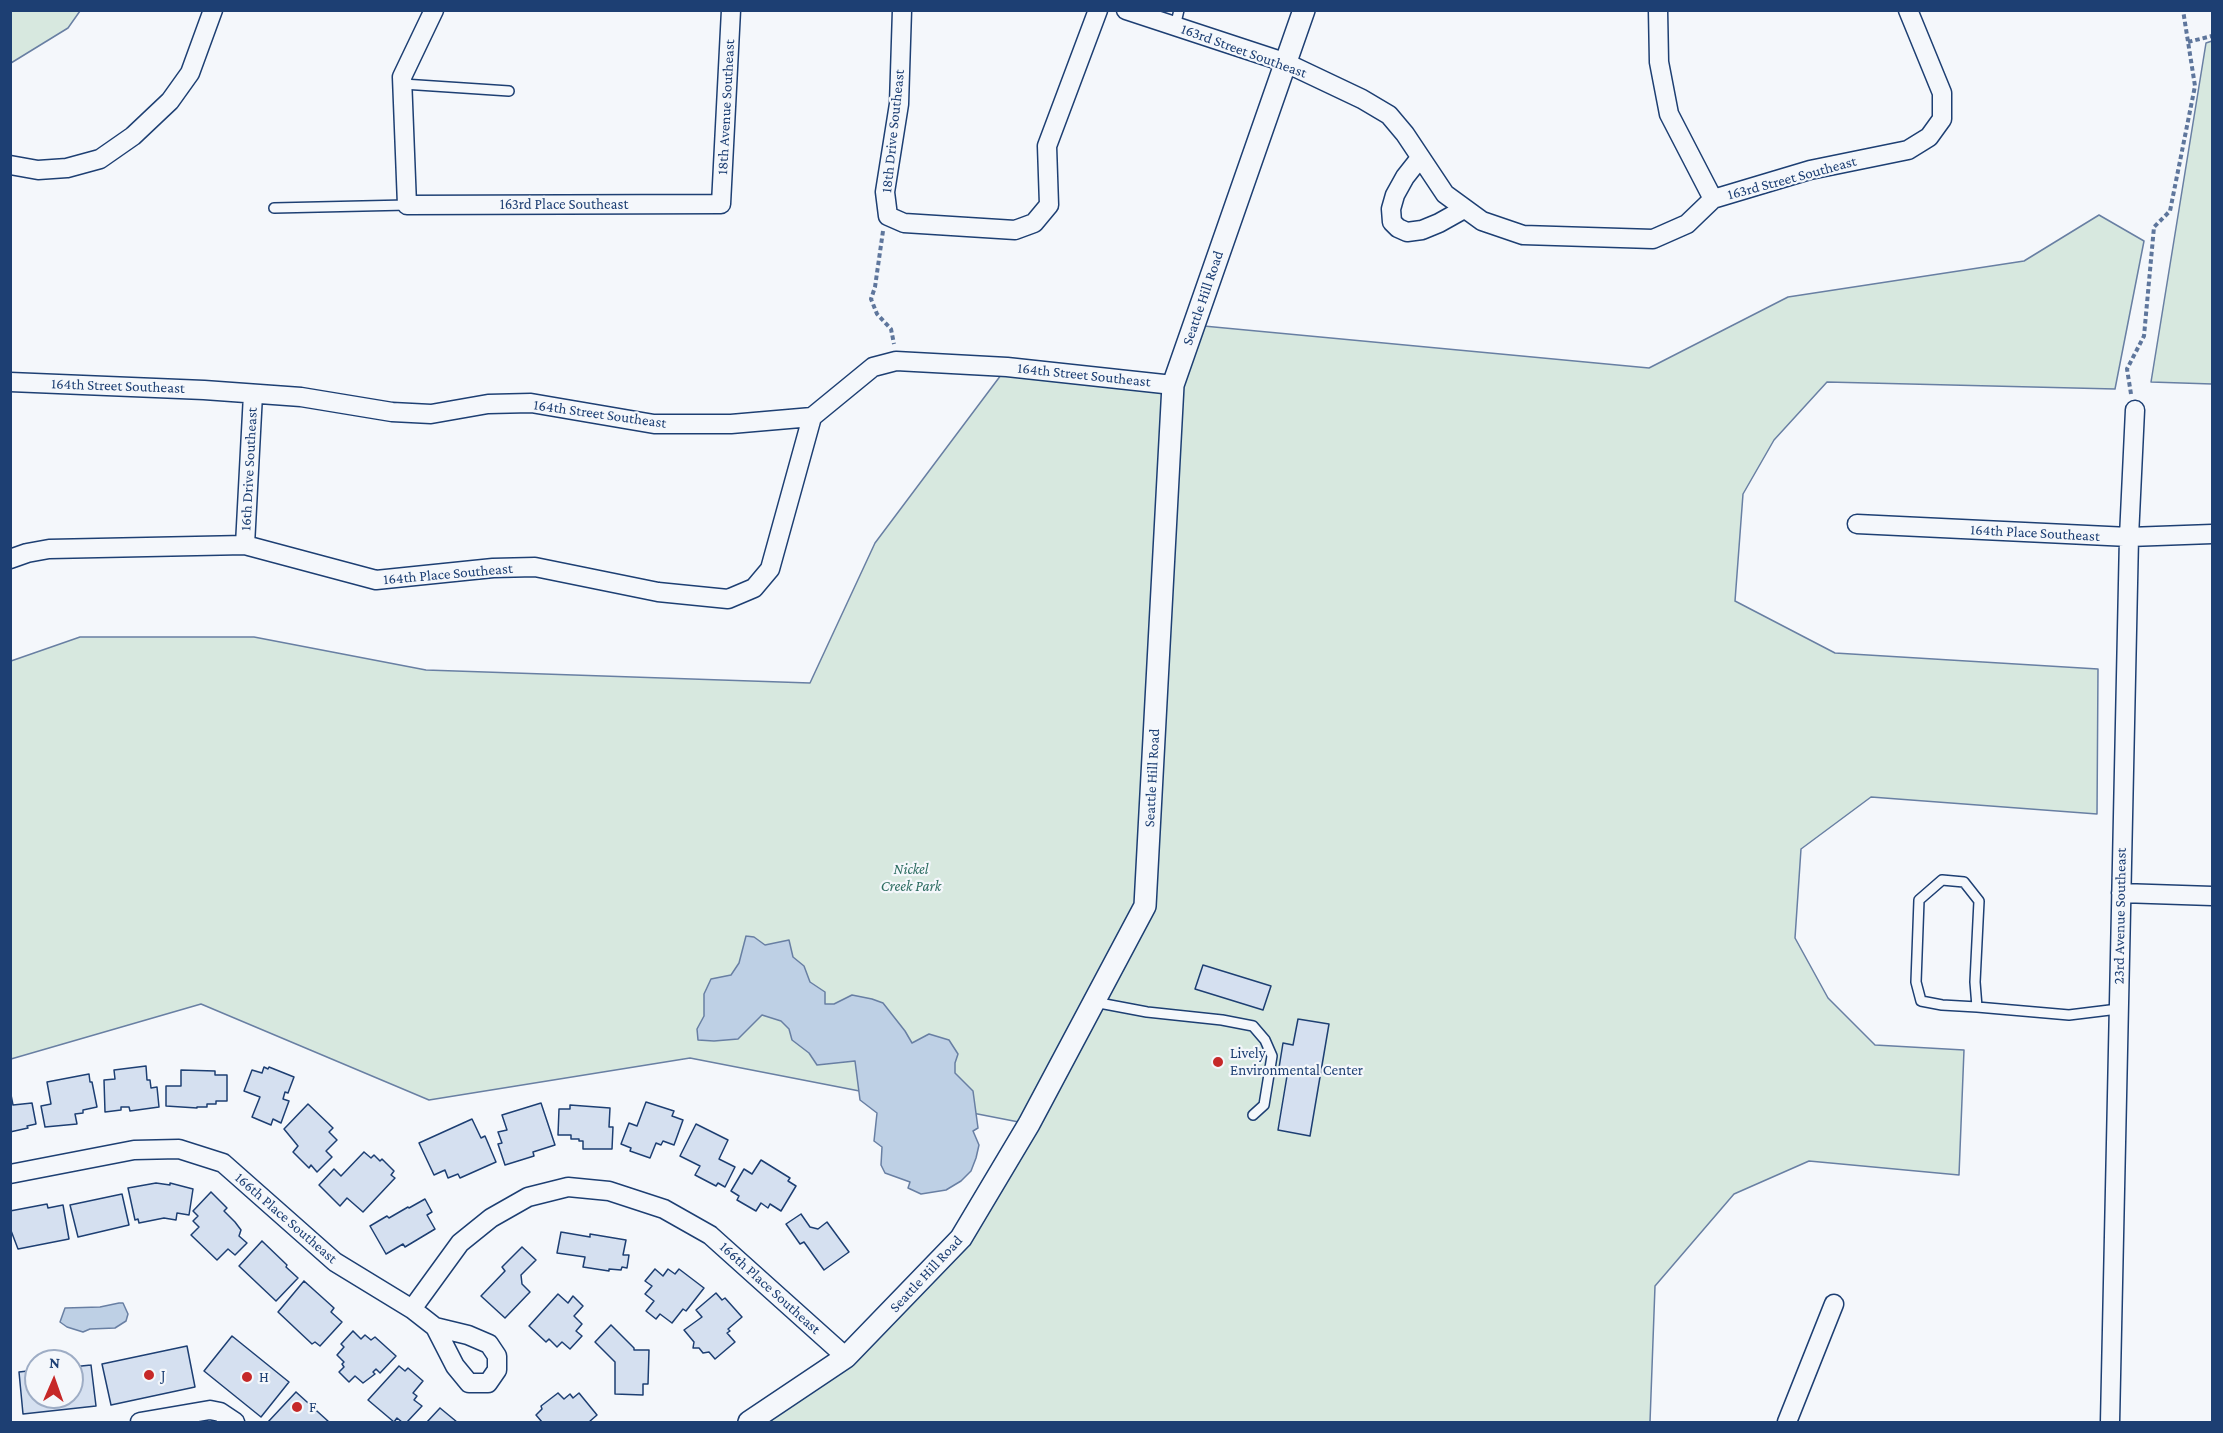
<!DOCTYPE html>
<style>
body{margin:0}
#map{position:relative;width:2223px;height:1433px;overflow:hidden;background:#f4f7fb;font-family:"Crimson Pro",serif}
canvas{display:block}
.frame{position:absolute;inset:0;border:12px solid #1d3f73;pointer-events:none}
.north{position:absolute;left:24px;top:1349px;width:60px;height:60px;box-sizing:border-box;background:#f4f7fb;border:2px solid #9eadc5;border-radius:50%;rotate:2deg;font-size:16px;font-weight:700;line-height:24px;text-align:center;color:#1d3f73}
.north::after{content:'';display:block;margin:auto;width:21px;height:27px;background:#c62828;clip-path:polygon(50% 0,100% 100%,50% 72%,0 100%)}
</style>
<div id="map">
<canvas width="2223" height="1433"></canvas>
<div class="frame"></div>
<div class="north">N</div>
</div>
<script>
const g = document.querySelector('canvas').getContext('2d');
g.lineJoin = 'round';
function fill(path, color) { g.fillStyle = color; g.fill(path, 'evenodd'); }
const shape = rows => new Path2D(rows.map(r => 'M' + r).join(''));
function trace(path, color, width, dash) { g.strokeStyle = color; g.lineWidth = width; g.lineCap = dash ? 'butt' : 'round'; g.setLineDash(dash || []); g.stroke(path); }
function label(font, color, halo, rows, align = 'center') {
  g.font = font + ' "Crimson Pro",serif'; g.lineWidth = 4.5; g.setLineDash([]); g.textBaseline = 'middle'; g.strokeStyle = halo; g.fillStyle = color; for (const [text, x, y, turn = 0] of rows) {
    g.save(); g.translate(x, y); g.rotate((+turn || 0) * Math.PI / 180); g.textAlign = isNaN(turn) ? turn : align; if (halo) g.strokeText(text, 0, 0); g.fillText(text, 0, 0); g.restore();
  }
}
const green = shape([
 [11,10,80,10,80,11,68,28,11,63,11,10],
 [2212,41,2212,384,2151,382,2206,43,2212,41],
 [2099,215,2144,241,2115,389,1827,382,1774,440,1743,494,1735,601,1835,653,2098,669,2097,814,1871,797,1801,849,1795,938,1828,998,1875,1045,1964,1050,1959,1175,1809,1161,1734,1194,1655,1286,1650,1422,749,1422,846,1357,961,1239,1029,1124,690,1058,429,1100,201,1004,11,1059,11,661,80,637,254,637,426,670,810,683,875,543,1007,367,1172,385,1193,325,1649,368,1788,297,2024,261,2099,215]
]);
fill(green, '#d7e8df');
trace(green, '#687fa3', 1.5);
const water = shape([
 [746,936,754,937,765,945,789,940,793,957,804,966,810,982,825,992,825,1004,834,1004,852,995,872,999,883,1003,905,1031,912,1043,929,1034,949,1040,958,1054,955,1063,955,1073,973,1091,978,1128,973,1131,979,1145,976,1158,971,1171,961,1181,946,1190,921,1194,908,1188,910,1182,885,1173,881,1165,882,1147,874,1141,877,1113,860,1100,855,1061,817,1065,809,1053,792,1040,789,1029,781,1021,762,1015,738,1039,714,1041,698,1040,697,1029,704,1016,704,994,711,979,731,975,739,963,746,936],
 [119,1303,123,1303,128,1314,126,1321,115,1328,90,1329,83,1332,67,1327,60,1322,65,1308,100,1307,119,1303]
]);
fill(water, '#bed0e5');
trace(water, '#687fa3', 1.5);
const building = shape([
 [1203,965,1271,986,1263,1010,1195,989,1203,965],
 [1298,1019,1329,1024,1310,1136,1278,1130,1287,1076,1278,1074,1283,1043,1293,1045,1298,1019],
 [146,1066,147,1080,150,1080,151,1088,157,1087,159,1107,130,1111,129,1107,121,1107,121,1110,105,1112,104,1080,115,1079,114,1070,146,1066],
 [264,1067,268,1069,269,1067,294,1077,288,1093,285,1092,283,1099,289,1101,281,1123,273,1119,271,1125,252,1117,260,1097,244,1091,252,1070,262,1073,264,1067],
 [181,1070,215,1071,215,1075,227,1075,227,1101,216,1101,216,1104,207,1104,207,1107,197,1107,197,1108,166,1106,166,1086,181,1086,181,1070],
 [89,1074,90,1082,92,1082,97,1107,83,1110,83,1113,75,1114,77,1124,45,1127,41,1106,51,1104,47,1082,89,1074],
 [10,1090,13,1105,32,1103,36,1124,27,1126,28,1128,10,1132,10,1090],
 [646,1102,674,1111,672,1116,683,1120,674,1145,663,1141,661,1145,656,1143,650,1158,630,1151,631,1148,621,1144,629,1123,637,1126,646,1102],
 [541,1103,555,1145,533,1152,534,1156,505,1165,498,1144,502,1143,498,1132,507,1130,502,1115,541,1103],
 [308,1104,333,1128,329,1132,337,1140,326,1151,332,1157,317,1172,311,1165,309,1168,293,1152,298,1146,284,1129,308,1104],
 [570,1105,610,1108,609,1127,613,1127,612,1149,583,1149,583,1141,579,1141,579,1139,571,1139,571,1135,558,1135,559,1109,570,1109,570,1105],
 [472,1119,481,1138,485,1136,496,1162,460,1178,458,1174,448,1178,445,1170,434,1175,419,1143,472,1119],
 [696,1124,728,1140,719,1159,735,1167,725,1187,718,1183,716,1186,695,1175,700,1166,680,1156,696,1124],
 [364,1152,371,1158,374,1155,380,1161,382,1159,394,1171,391,1175,395,1178,363,1212,347,1198,340,1206,319,1185,334,1169,341,1176,364,1152],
 [761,1160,790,1178,788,1181,796,1186,781,1211,770,1204,768,1208,761,1203,756,1211,737,1200,739,1196,731,1191,744,1169,752,1174,761,1160],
 [156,1183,170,1185,170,1183,193,1189,189,1215,177,1213,176,1220,164,1218,139,1223,138,1219,135,1220,128,1188,156,1183],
 [211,1192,227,1208,224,1211,235,1222,241,1230,239,1236,247,1243,235,1255,228,1249,217,1260,191,1235,199,1227,193,1221,198,1216,193,1211,211,1192],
 [122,1194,129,1225,78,1237,70,1205,122,1194],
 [425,1199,432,1212,427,1215,435,1229,405,1247,403,1244,386,1254,370,1226,387,1216,389,1218,408,1207,409,1208,425,1199],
 [47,1204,48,1208,63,1205,69,1239,18,1249,10,1228,10,1211,47,1204],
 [801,1214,810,1227,818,1229,827,1222,849,1252,824,1270,804,1242,800,1244,786,1224,801,1214],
 [561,1232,590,1237,590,1234,626,1240,623,1255,629,1255,627,1268,622,1267,621,1270,609,1269,609,1271,583,1267,585,1257,557,1253,561,1232],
 [262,1241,287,1265,286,1267,298,1278,276,1301,239,1266,262,1241],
 [522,1247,536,1260,521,1275,522,1284,530,1292,505,1318,481,1296,505,1271,502,1267,522,1247],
 [655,1269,663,1276,668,1269,675,1274,679,1269,704,1288,686,1311,683,1309,672,1323,660,1314,656,1319,646,1311,654,1301,645,1294,652,1286,645,1281,655,1269],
 [304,1281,334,1308,331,1312,342,1322,320,1346,315,1342,312,1344,278,1312,304,1281],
 [716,1293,722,1300,725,1298,742,1317,728,1329,730,1331,727,1333,735,1342,715,1359,709,1352,703,1353,699,1348,693,1348,694,1342,684,1330,702,1317,696,1310,716,1293],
 [558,1294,568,1303,573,1296,583,1306,574,1316,582,1324,576,1331,582,1336,570,1349,562,1342,557,1347,549,1339,546,1342,529,1326,558,1294],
 [611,1325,634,1348,634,1350,649,1350,648,1384,643,1384,643,1395,615,1394,615,1362,595,1342,611,1325],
 [353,1331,361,1339,365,1335,371,1340,375,1337,396,1356,380,1373,376,1369,373,1372,375,1374,363,1383,355,1376,349,1382,339,1372,344,1367,342,1364,344,1362,337,1355,344,1347,341,1344,353,1331],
 [232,1336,289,1382,261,1417,204,1371,232,1336],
 [187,1346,195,1387,111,1405,102,1364,187,1346],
 [91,1365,96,1406,23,1414,19,1372,36,1370,36,1397,72,1397,72,1367,91,1365],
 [399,1366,405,1371,408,1368,423,1381,413,1393,417,1396,414,1400,422,1406,407,1422,402,1422,397,1418,394,1422,368,1400,399,1366],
 [296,1392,329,1422,268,1422,296,1392],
 [558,1393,564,1399,570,1394,573,1398,579,1393,597,1415,589,1422,542,1422,536,1415,542,1409,541,1406,558,1393],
 [440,1408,457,1422,427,1422,440,1408]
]);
fill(building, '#d5e0f0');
trace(building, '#1d3f73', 1.5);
const service = shape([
 [1175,27,1179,10],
 [403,84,509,91],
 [274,208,407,205],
 [1094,1002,1147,1012,1222,1020,1253,1026,1265,1040,1272,1056,1264,1105,1253,1115],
 [1977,1007,1942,1005,1921,1001,1916,982,1919,900,1942,880,1964,882,1979,901,1975,982,1977,1007,2069,1015,2118,1009]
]);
const minor = shape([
 [434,10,402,77,407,205,721,204,731,10],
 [902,10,899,104,885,192,888,216,904,223,1015,230,1034,223,1049,205,1047,146,1098,10],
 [1126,10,1284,62,1362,99,1389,115,1405,134,1445,194,1482,221,1523,235,1653,239,1687,224,1713,199,1810,170,1908,150,1929,137,1942,119,1942,93,1908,10],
 [1658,10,1659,62,1669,114,1713,199],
 [1420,158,1405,177,1395,195,1391,209,1392,222,1398,228,1407,232,1422,230,1439,223,1464,209],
 [10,165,38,170,67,168,100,159,133,136,170,101,190,73,213,10],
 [10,382,204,390,301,397,392,412,431,414,488,404,531,403,654,424,731,424,812,417,873,367,896,361,1007,367,1173,385],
 [1857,524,2129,537,2212,534],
 [245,545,253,394],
 [10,559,27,553,49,549,245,545,376,580,493,568,535,567,658,592,728,599,754,588,770,569,812,417],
 [2121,893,2212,896],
 [10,1174,134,1150,179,1149,223,1163,335,1262,412,1309,435,1327,455,1366,469,1383,488,1383,497,1370,497,1356,489,1344,468,1335,435,1327],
 [412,1309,460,1243,491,1218,528,1197,568,1187,609,1191,664,1209,710,1235,846,1357],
 [140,1422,210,1410,220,1412,235,1422],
 [1787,1422,1834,1304],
 [2110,1422,2129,537,2135,410]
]);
const tertiary = shape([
 [749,1422,846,1357,961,1238,1029,1124,1145,906,1173,385,1304,10]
]);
trace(service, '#1d3f73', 12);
trace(minor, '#1d3f73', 21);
trace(tertiary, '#1d3f73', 24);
trace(shape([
 [2188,42,2212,36],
 [883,231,875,287,871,299,877,314,891,329,894,344],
 [2131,394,2127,369,2144,336,2154,227,2170,211,2195,86,2183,10]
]), '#5e769c', 4, [4.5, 3]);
trace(service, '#f4f7fb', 9);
trace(minor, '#f4f7fb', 18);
trace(tertiary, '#f4f7fb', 21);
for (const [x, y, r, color] of [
 [1218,1062,6,"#c62828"],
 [149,1375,6,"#c62828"],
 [247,1377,6,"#c62828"],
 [297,1407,6,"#c62828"]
]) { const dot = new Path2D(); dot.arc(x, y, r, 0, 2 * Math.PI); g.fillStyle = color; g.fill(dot); trace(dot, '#f4f7fb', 2); }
label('15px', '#1d3f73', '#f4f7fb', [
 ["163rd Street Southeast",1244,51,20],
 ["18th Avenue Southeast",726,107,-87],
 ["18th Drive Southeast",893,131,-84],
 ["163rd Street Southeast",1792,178,-15],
 ["163rd Place Southeast",564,204],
 ["Seattle Hill Road",1203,298,-71],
 ["164th Street Southeast",1084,375,6],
 ["164th Street Southeast",118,386,2],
 ["164th Street Southeast",600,414,8],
 ["16th Drive Southeast",249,469,-87],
 ["164th Place Southeast",2035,533,3],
 ["164th Place Southeast",448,574,-5],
 ["Seattle Hill Road",1152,778,-87],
 ["23rd Avenue Southeast",2120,916,-89],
 ["166th Place Southeast",286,1218,41],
 ["Seattle Hill Road",926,1274,-47],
 ["166th Place Southeast",770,1288,42]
]);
label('italic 15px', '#2c6c60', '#f4f7fb', [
 ["Nickel",911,869],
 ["Creek Park",911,886]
]);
label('15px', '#1d3f73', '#f4f7fb', [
 ["Lively",1230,1053],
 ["Environmental Center",1230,1070],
 ["J",161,1375],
 ["H",259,1377],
 ["F",309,1407]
], 'left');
</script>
